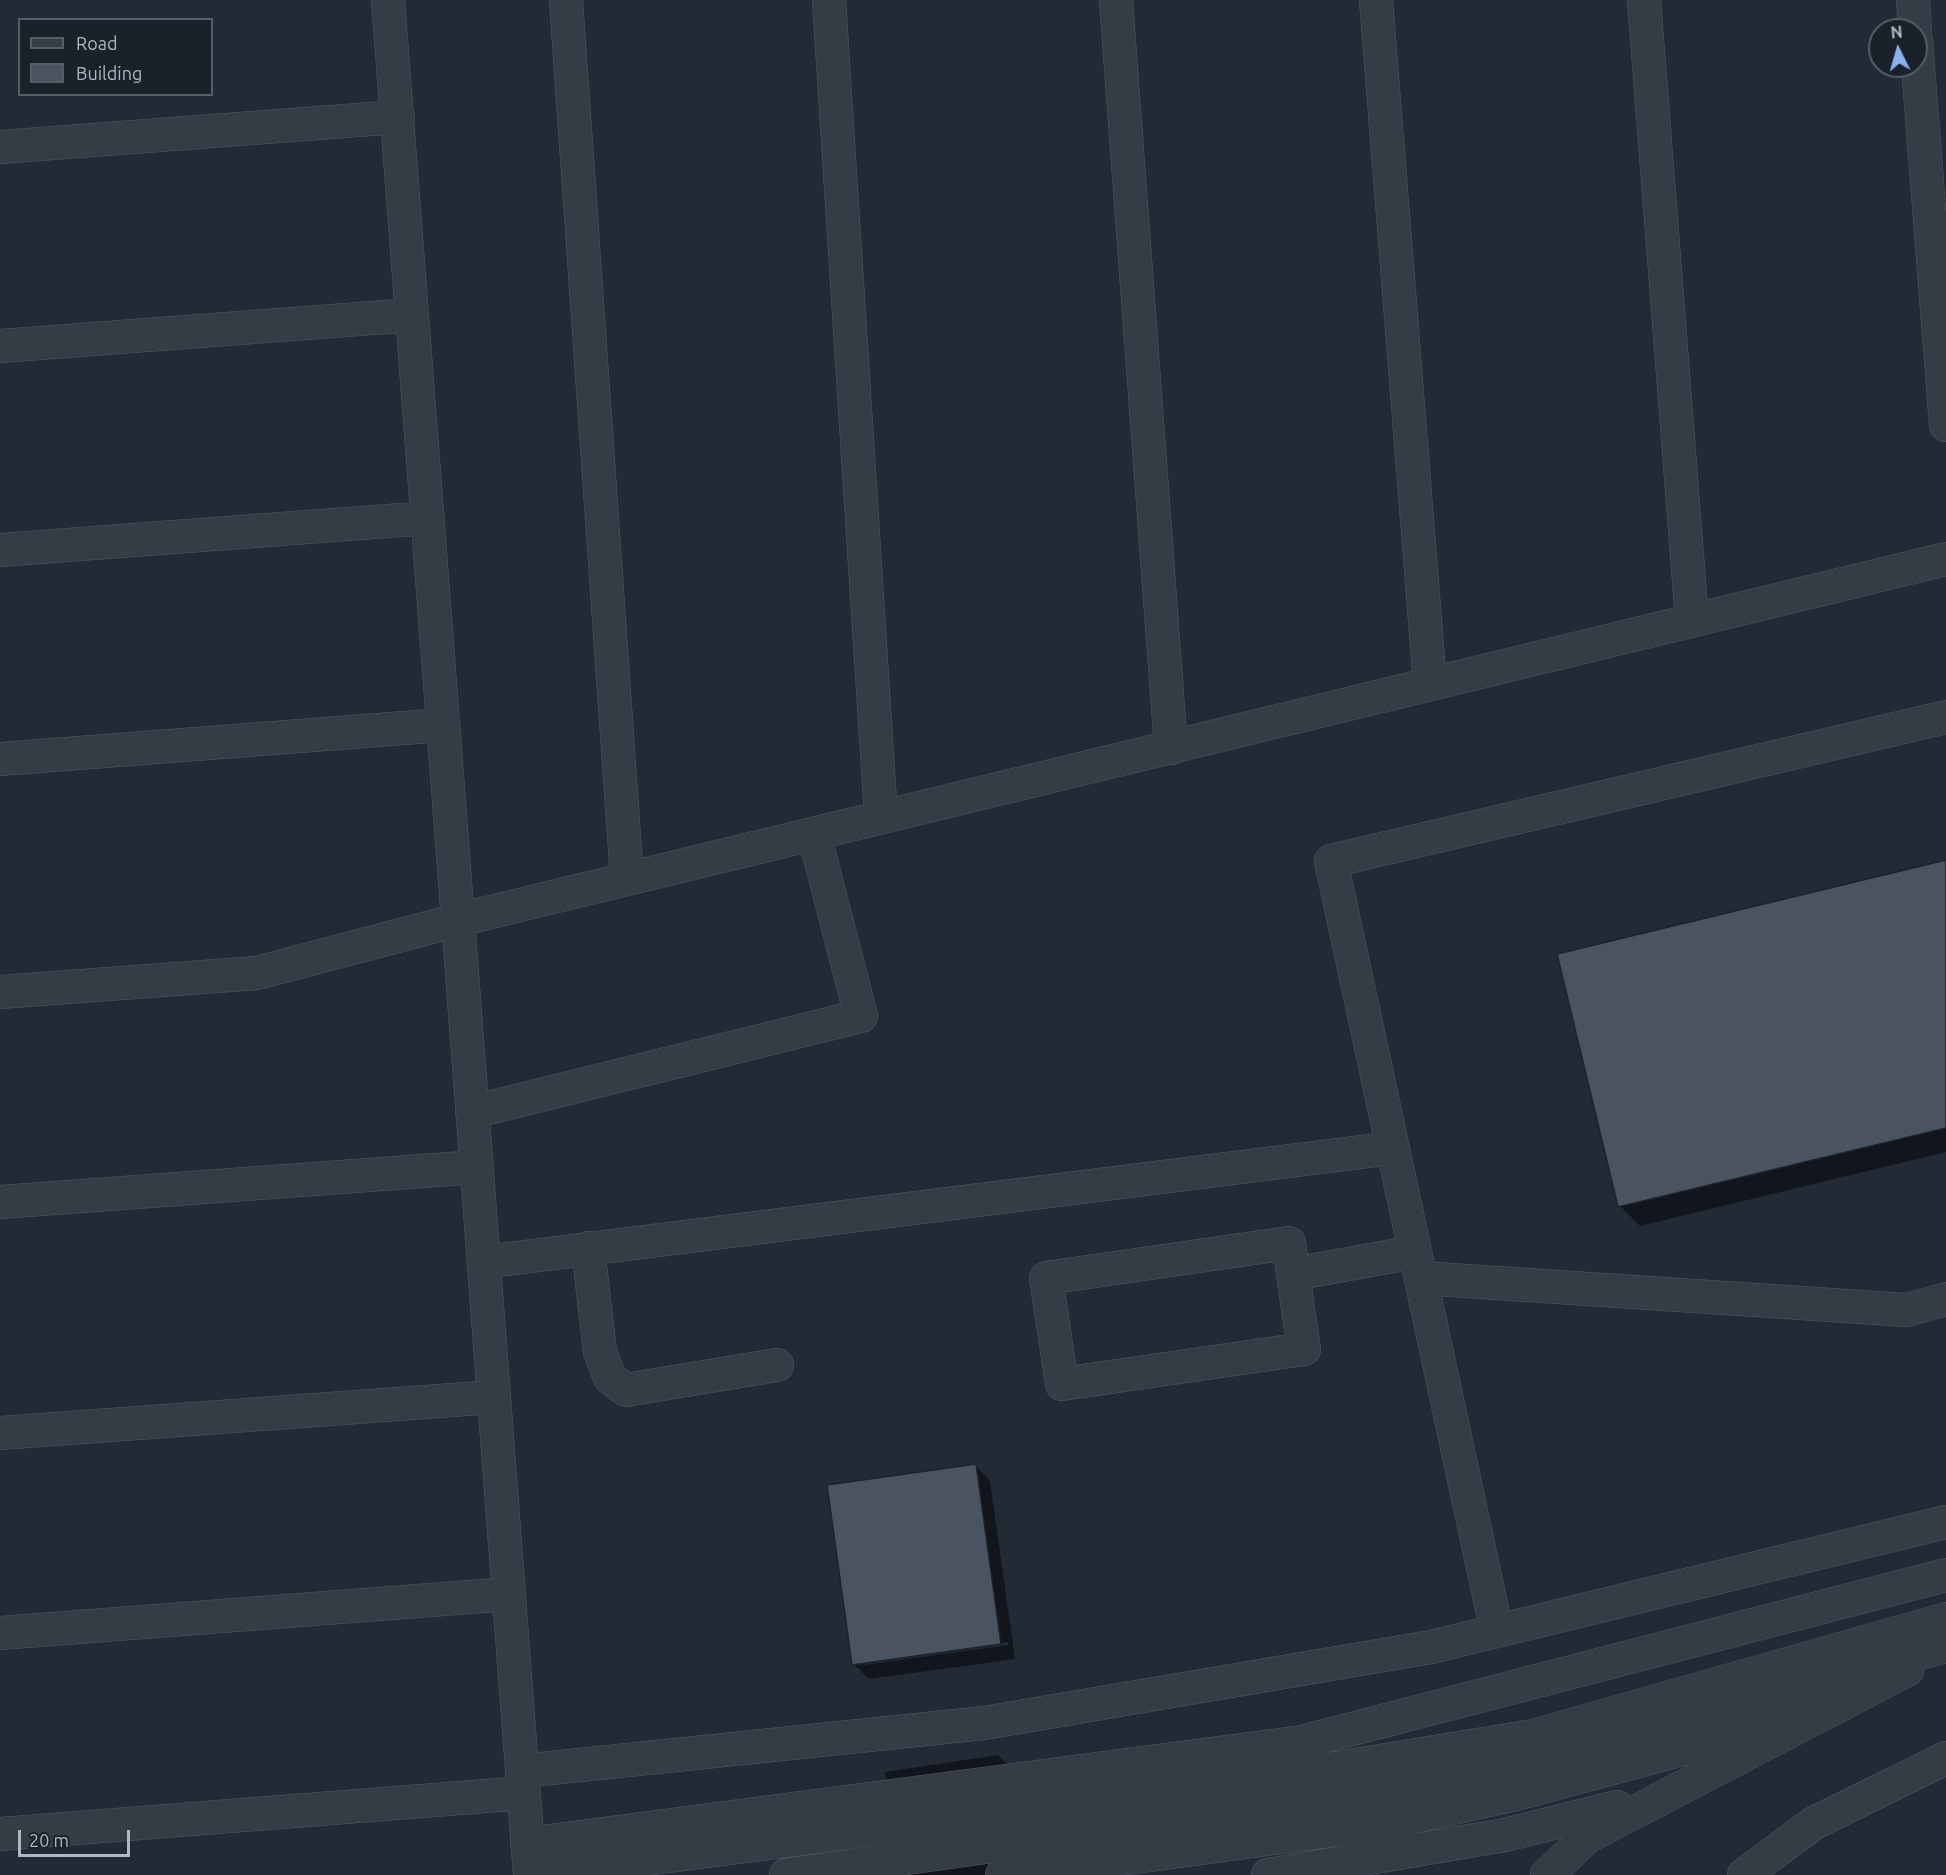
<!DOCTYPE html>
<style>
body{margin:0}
#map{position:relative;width:1946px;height:1875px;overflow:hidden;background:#222a35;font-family:Ubuntu,sans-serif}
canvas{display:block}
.legend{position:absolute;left:18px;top:18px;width:195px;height:78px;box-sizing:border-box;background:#1a212a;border:2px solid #565d67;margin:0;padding:8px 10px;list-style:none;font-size:18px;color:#afb7c2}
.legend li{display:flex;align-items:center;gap:12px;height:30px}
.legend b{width:30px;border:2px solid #565d67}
.north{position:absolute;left:1868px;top:18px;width:60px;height:60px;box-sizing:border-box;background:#1a212a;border:2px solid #565d67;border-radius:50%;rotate:355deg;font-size:16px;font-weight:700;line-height:24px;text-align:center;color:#afb7c2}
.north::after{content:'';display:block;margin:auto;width:21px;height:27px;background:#8ab2ed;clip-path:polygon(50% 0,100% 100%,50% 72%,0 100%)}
.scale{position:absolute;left:18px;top:1830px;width:112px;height:27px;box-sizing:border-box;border:3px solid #afb7c2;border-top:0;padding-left:8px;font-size:18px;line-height:21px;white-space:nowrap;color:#afb7c2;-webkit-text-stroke:4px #1a212a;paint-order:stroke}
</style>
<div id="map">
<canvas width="1946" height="1875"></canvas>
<ul class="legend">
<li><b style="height:8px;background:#353c46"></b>Road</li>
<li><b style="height:16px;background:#4a5460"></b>Building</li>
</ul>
<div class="north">N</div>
<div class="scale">20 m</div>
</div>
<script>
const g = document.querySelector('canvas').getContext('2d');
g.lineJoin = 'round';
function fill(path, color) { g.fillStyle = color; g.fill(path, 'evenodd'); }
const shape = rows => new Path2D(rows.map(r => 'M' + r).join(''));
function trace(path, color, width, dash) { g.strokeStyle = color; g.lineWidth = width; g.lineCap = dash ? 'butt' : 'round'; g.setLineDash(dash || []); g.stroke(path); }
fill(shape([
 [1946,862,1946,1152,1640,1226,1620,1206],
 [976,1466,990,1481,1015,1659,869,1679,854,1664],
 [1008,1642,1008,1645,864,1665,864,1662],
 [998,1755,1013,1770,1028,1875,901,1875,885,1772]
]), '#0007');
const building = shape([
 [1946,860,1946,1128,1618,1207,1557,954,1946,860],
 [976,1464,1001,1644,852,1665,827,1485,976,1464]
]);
fill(building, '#4a5460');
trace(building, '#1c232c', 1.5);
const minor = shape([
 [566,0,627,879],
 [829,0,881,817],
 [1116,0,1171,748],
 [1376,0,1430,684],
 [1644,0,1692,620],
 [1913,0,1915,30],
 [1916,41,1946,425],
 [0,147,398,117],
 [0,346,412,315],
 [0,550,428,518],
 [0,759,443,725],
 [0,992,257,973,458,920,388,0],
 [472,1112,861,1016,814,834],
 [0,1202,477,1167],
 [588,1248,600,1352,610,1378,626,1390,777,1365],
 [484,1262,1393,1148],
 [1293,1274,1304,1349,1062,1384,1046,1278,1289,1243,1293,1274,1415,1252],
 [1421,1278,1907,1310,1946,1299],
 [0,1433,494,1397],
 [1492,1609,1331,861,1946,717],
 [0,1633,509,1594],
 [522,1771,984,1723,1431,1647,1946,1522],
 [0,1834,524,1793],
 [527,1844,1302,1742,1946,1575],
 [530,1874,1300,1774,1533,1736,1946,1619],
 [530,1875,458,920,1946,559],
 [786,1875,1442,1783,1946,1646],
 [1002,1875,1386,1823,1512,1795,1835,1708],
 [1268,1875,1505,1835,1617,1807],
 [1547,1875,1587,1837,1907,1670],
 [1744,1875,1814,1823,1946,1758]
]);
trace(minor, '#525a63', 34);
trace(minor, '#353c46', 33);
</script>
